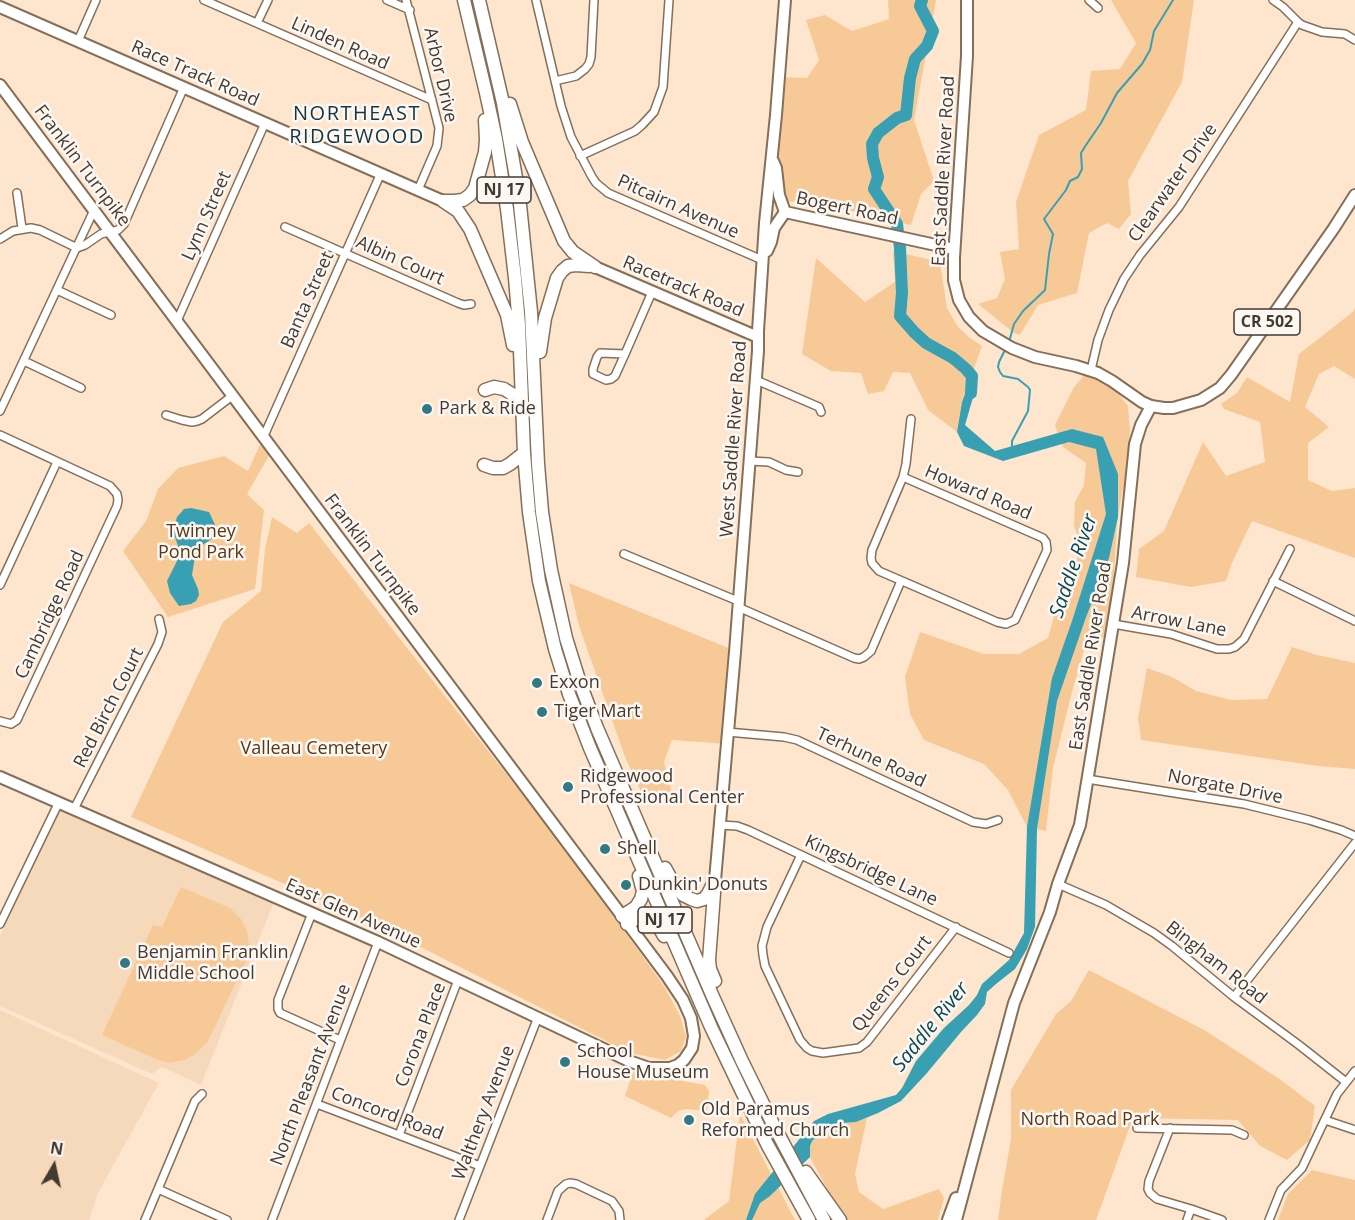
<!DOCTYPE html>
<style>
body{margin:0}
#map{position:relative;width:1355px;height:1220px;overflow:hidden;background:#fee6ce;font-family:"Open Sans",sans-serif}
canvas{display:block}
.north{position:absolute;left:24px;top:1136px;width:60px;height:60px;-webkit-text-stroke:4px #fcf7f2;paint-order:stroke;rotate:9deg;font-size:16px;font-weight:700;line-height:24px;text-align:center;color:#433a30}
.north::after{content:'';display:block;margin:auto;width:21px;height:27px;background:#433a30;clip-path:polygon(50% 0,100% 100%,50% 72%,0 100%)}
</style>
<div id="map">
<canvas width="1355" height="1220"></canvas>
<div class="north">N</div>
</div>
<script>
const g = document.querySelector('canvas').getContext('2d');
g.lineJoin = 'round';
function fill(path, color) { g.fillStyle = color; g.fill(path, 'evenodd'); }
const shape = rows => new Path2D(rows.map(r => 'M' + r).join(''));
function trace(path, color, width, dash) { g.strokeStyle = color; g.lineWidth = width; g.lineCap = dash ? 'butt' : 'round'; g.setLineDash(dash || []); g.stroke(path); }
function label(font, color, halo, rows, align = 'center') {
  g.font = font + ' "Open Sans",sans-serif'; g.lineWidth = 5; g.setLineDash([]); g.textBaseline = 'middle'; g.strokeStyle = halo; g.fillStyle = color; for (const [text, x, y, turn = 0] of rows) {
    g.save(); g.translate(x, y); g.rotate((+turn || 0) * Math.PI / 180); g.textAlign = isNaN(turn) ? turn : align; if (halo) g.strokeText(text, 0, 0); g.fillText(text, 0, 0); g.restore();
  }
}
fill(shape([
 [59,811,64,812,274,902,201,1085,162,1067,152,1074,0,1006,0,936],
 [0,1010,159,1083,98,1193,89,1220,0,1220]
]), '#f6d9ba');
fill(shape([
 [888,0,936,0,914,120,934,181,921,194,911,225,810,201,780,202,776,207,774,196,780,77,807,78,819,60,806,20,825,15,852,31,889,19],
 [1111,0,1194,0,1182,82,1128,181,1131,214,1119,229,1107,223,1089,233,1077,293,1038,305,1020,335,1014,333,978,304,997,298,1005,279,1000,252,1019,249,1016,202,1039,135,1086,110,1091,71,1120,69,1136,43],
 [893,251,940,262,947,308,958,327,970,338,982,346,962,402,957,432,928,410,910,373,893,372,884,391,868,394,861,373,831,371,802,354,816,258,865,302,895,282],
 [1355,307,1355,379,1334,366,1319,374,1305,407,1329,427,1308,443,1308,480,1332,491,1355,488,1355,558,1252,521,1232,563,1226,581,1191,587,1136,577,1139,549,1164,531,1203,442,1226,476,1265,462,1260,422,1224,409,1221,404,1237,393,1247,377,1290,402,1299,354,1354,311],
 [1088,371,1112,385,1128,406,1130,431,1126,473,1117,522,1113,595,1106,638,1088,636,1072,692,1053,768,1046,831,1027,827,1008,790,984,764,924,740,910,714,905,677,920,632,984,654,1019,654,1048,638,1060,595,1082,548,1074,526,1075,502,1084,485,1086,463,1063,447,1055,425,1074,387],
 [263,438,271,452,247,494,264,510,255,589,168,617,123,551,146,521,158,489,178,468,224,456,248,471],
 [272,517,297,533,309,523,562,845,664,986,680,1016,686,1037,681,1051,665,1060,630,1053,367,920,131,817,223,622,261,591,265,549],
 [569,583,736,651,726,744,672,740,664,762,673,797,643,796,625,757,579,626],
 [1292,647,1317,655,1355,663,1355,769,1318,766,1141,740,1138,718,1147,668,1172,677,1196,691,1231,700,1267,699],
 [181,887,230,908,241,919,247,931,249,946,248,957,207,1043,194,1055,184,1060,170,1063,158,1060,102,1035,153,925,162,927],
 [1089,970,1206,1031,1281,1080,1315,1106,1310,1140,1287,1160,1260,1146,1238,1120,1133,1118,1096,1220,998,1220,1002,1190,1011,1139,1011,1090,1056,1014,1071,1001],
 [633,1072,705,1085,709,1091,707,1111,686,1109,678,1111,671,1118,625,1096],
 [740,1114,795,1220,704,1220,729,1201],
 [867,1118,855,1174,859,1192,883,1209,939,1189,944,1198,938,1220,844,1220,810,1157,810,1145,812,1141,842,1123,856,1122],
 [1312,1170,1355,1180,1355,1220,1278,1220,1288,1194]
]), '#f7c997');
fill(shape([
 [972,376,976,387,965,425,995,451,1072,429,1103,437,1118,474,1118,517,1109,558,1085,620,1057,701,1037,829,1035,927,1027,949,1015,969,996,984,987,992,985,1004,977,1015,961,1032,927,1073,901,1101,878,1113,856,1122,842,1123,820,1135,812,1141,810,1146,810,1157,770,1196,760,1203,752,1220,746,1220,755,1194,814,1121,828,1114,896,1095,902,1088,916,1061,944,1028,969,1005,977,995,982,984,1009,960,1024,933,1027,827,1052,678,1072,621,1106,514,1096,449,1069,442,1003,461,964,446,957,432,962,402],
 [191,508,209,512,216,527,213,538,201,546,195,556,192,575,198,589,199,595,196,601,191,604,179,606,170,593,167,581,180,555,180,552,173,531,177,517,184,509]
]), '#39a0b3');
trace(shape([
 [1009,342,1014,324,1023,311,1045,290,1049,254,1053,234,1044,219,1066,190,1070,181,1078,177,1082,169,1081,153,1086,145,1101,123,1117,93,1142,64,1150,50,1154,31,1173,0],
 [1005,350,999,362,998,367,1000,372,1003,376,1018,379,1028,387,1030,390,1028,411,1012,441,1012,446]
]), '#39a0b3', 2);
trace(shape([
 [922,0,920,6,933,31,927,46,915,59,910,78,906,115,897,118,878,133,872,144,873,158,878,177,874,189,897,224,900,248,902,293,900,316,914,332,926,343,953,358,966,369,972,376,971,393]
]), '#39a0b3', 12);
const street = shape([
 [204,0,432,100],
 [387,0,410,10],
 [406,0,439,128,437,146,418,190],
 [536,0,561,106,571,137,592,177,596,183,608,193,760,259,763,260],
 [1089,0,1098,8],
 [1273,0,1283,7,1298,22,1302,25,1322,32,1345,34,1355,40],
 [257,23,268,0],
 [78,41,96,0],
 [555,81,576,76,585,69,589,64,591,57,594,0],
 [580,156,635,131,642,125,654,112,663,87,669,0],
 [17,193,22,228],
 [285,227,458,303,464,305,471,304],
 [0,239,13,231,31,228,40,230,77,248],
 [77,248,85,245,101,234,118,230,124,224,184,87],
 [57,290,111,315],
 [177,321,265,123],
 [625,354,600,353,597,357,593,369,593,374,606,380,611,379,615,376,625,354,652,292],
 [24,361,81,388],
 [1091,370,1098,340,1109,310,1124,279,1140,255,1179,207,1298,22],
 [756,380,819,407,821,412],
 [0,411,94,210],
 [166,415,182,420,192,422,197,421,202,419,232,396],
 [0,435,110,486,117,494,118,500,117,506,17,720,11,724,0,721],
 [263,438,381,173],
 [749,461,769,462,786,470,798,472],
 [903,477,1043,538,1046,542,1047,550,1015,620,1006,624,997,622,879,571,872,563,871,558,872,550,903,477,906,464,911,419],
 [624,554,738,601],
 [1273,581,1355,621],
 [0,585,57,462],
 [738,607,854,658,859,659,864,657,871,651,901,581],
 [1113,624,1171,634,1217,649,1229,649,1235,647,1244,639,1290,549],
 [727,732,784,737,797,740,973,822,986,824,998,820],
 [1087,779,1244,804,1309,820,1341,830,1355,836],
 [74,809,158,644,162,632,159,619],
 [719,825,737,826,748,830,1009,953],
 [801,855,767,927,762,946,763,955,765,966,800,1040,807,1048,812,1051,823,1053,859,1048,867,1042,956,927],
 [1058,884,1106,905,1154,933,1172,946,1234,997,1299,1045,1346,1082],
 [312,913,278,1000,278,1009,280,1013,340,1040],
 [0,924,59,802],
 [1234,997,1355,843],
 [317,1104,480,1166],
 [1325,1120,1355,1130],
 [1137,1128,1232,1130,1244,1135],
 [1170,1128,1149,1181,1148,1189,1150,1193,1157,1199,1191,1209,1222,1220],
 [399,1135,458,980],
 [158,1189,227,1220],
 [145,1220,195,1101,202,1094],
 [272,1220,378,942],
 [459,1220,538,1017],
 [547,1220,558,1191,566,1184,570,1183,576,1184,612,1201,619,1211,620,1220],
 [1187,1220,1191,1209],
 [1269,1220,1281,1190,1302,1168,1337,1094,1355,1071]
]);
const secondary = shape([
 [0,7,443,201],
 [0,85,667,976,683,1000,691,1018,694,1036,692,1048,684,1060,678,1065,670,1068,649,1068,629,1061,378,942,0,777],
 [773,161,776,168,779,195,785,212],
 [785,212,954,249],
 [767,251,771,242,774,228,785,212],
 [595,267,758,337],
 [715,880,735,652,758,351,758,331,765,223,776,115,785,0],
 [948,1220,956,1198],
 [956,1220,1014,1003,1050,912,1058,884,1080,825,1123,563,1135,444,1141,425,1151,406]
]);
const primary = shape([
 [967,0,967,56,954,257,954,280,959,300,969,317,983,331,1012,348,1035,357,1076,366,1098,373,1112,381,1142,402,1151,406,1164,408,1173,408,1201,400,1220,388,1231,375,1334,228,1355,195]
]);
const highway = shape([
 [464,0,486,93,496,139,507,209,515,278,519,325,524,453,529,512,539,581,555,649,569,694,590,748,711,1027,767,1144,809,1220],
 [479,0,503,103,519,195,531,312,538,464,542,512,551,570,566,638,580,683,597,728,713,997,742,1061,773,1124,824,1220],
 [510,104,522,142,564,241,573,252,595,267],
 [443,201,458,211,470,229,507,315,513,345],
 [444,201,454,201,463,200,470,195,475,188,485,152,486,140,485,120],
 [540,352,545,318,557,278,562,271,568,266,576,265,589,266],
 [485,390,494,387,504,389,512,394,523,407],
 [484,465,493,468,503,468,510,464,524,453],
 [665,868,675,886,683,895,691,899,697,901,704,899,708,894,713,884],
 [715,880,709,960,710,969,715,981],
 [622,916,636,907,641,899,643,891,639,876],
 [627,924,643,915,649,916,655,920,664,936],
 [806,1172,840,1220]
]);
trace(street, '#846f59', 10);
trace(secondary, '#846f59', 14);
trace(primary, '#846f59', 14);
trace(highway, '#846f59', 15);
trace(street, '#fff', 7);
trace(secondary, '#fff', 10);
trace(primary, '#fff', 10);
trace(highway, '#fff', 12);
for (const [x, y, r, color] of [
 [427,409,6,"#327885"],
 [537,683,6,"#327885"],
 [542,712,6,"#327885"],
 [568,787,6,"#327885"],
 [605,849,6,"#327885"],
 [626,885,6,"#327885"],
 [125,963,6,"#327885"],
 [565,1062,6,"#327885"],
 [689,1120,6,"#327885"]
]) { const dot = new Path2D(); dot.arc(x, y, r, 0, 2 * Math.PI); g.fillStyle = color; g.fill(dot); trace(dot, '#fcf7f2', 2); }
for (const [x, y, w] of [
 [504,190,54],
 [1267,322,66],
 [665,920,54]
]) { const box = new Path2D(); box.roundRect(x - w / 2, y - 13, w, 26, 4.5); g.fillStyle = '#fcf7f2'; g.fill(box); trace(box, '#433a30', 1.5); }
label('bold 16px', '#433a30', null, [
 ["NJ 17",504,190],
 ["CR 502",1267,322],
 ["NJ 17",665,920]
]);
label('18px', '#433a30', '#fcf7f2', [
 ["Linden Road",340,44,24],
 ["Race Track Road",195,74,24],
 ["Arbor Drive",440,75,77],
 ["Franklin Turnpike",82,166,53],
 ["East Saddle River Road",944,171,-87],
 ["Clearwater Drive",1173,183,-55],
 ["Pitcairn Avenue",678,207,24],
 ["Bogert Road",847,209,12],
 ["Lynn Street",207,216,-66],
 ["Albin Court",400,261,24],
 ["Racetrack Road",683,287,23],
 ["Banta Street",308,300,-66],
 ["West Saddle River Road",734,439,-86],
 ["Howard Road",978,493,23],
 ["Franklin Turnpike",372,555,53],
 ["Cambridge Road",50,615,-65],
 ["Arrow Lane",1179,622,11],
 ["East Saddle River Road",1091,656,-81],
 ["Red Birch Court",109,708,-63],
 ["Terhune Road",871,758,25],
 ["Norgate Drive",1225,787,11],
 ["Kingsbridge Lane",871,871,25],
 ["East Glen Avenue",353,914,24],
 ["Bingham Road",1216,963,38],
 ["Queens Court",892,984,-52],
 ["Corona Place",421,1035,-69],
 ["North Pleasant Avenue",311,1075,-69],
 ["Walthery Avenue",484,1113,-69],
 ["Concord Road",387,1114,21]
]);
label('18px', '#433a30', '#fcf7f2', [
 ["Park & Ride",439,409],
 ["Exxon",549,683],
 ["Tiger Mart",554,712],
 ["Ridgewood",580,777],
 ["Professional Center",580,798],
 ["Shell",617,849],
 ["Dunkin' Donuts",638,885],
 ["Benjamin Franklin",137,953],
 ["Middle School",137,974],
 ["School",577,1052],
 ["House Museum",577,1073],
 ["Old Paramus",701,1110],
 ["Reformed Church",701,1131]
], 'left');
label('18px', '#543919', '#fcf7f2', [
 ["Twinney",201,532],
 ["Pond Park",201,553],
 ["Valleau Cemetery",314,749],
 ["North Road Park",1090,1120]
]);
g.letterSpacing = '1.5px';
label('20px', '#15363d', '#fcf7f2', [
 ["NORTHEAST",357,114],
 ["RIDGEWOOD",357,137]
]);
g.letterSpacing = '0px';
label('italic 20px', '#0b4853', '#fcf7f2', [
 ["Saddle River",1074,566,-71],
 ["Saddle River",931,1027,-51]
]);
</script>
